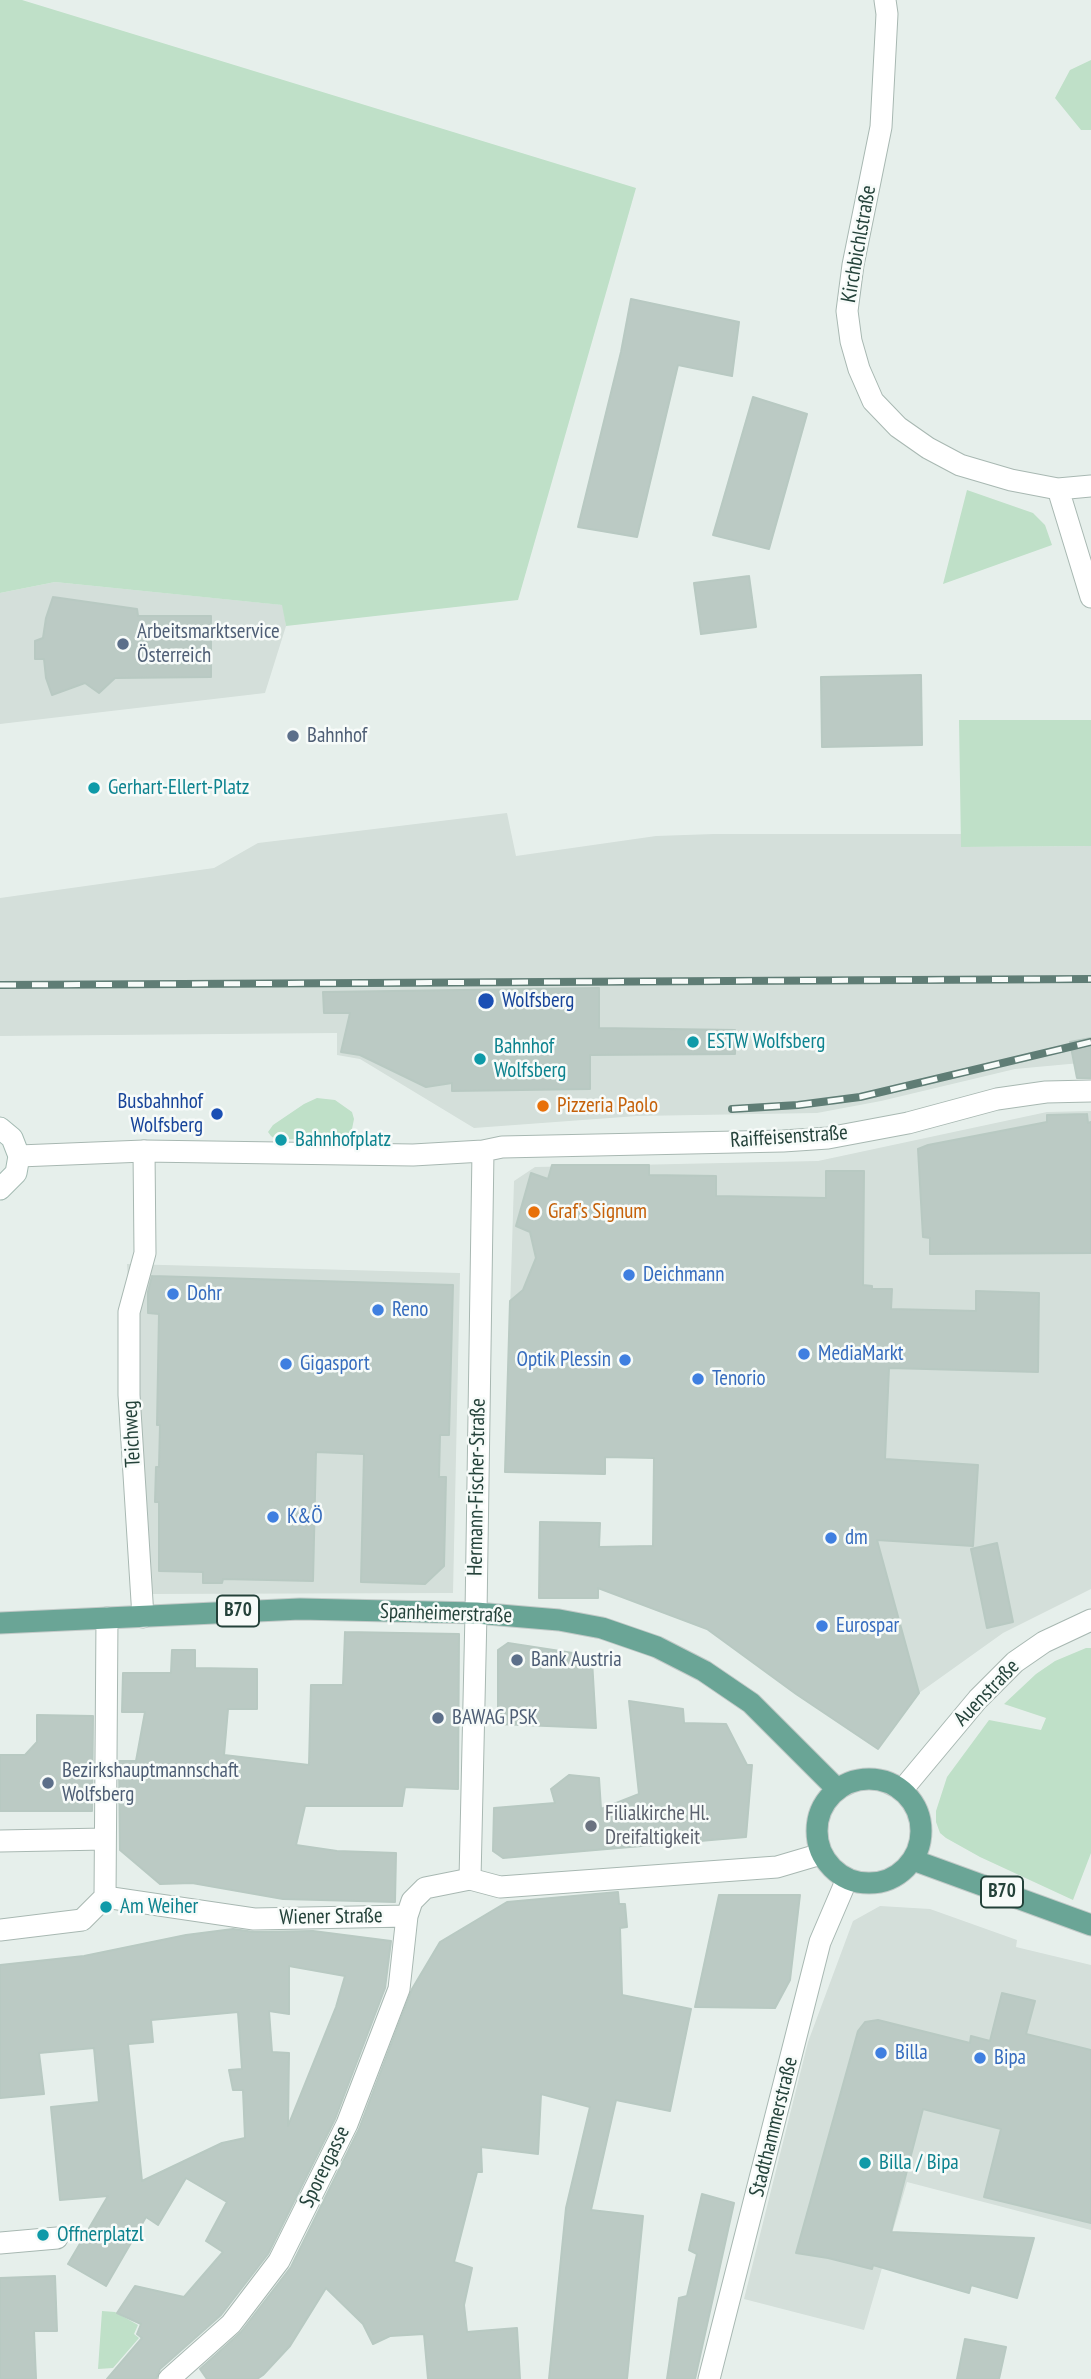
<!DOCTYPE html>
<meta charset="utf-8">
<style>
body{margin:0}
canvas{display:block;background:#e6efeb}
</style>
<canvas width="1091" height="2379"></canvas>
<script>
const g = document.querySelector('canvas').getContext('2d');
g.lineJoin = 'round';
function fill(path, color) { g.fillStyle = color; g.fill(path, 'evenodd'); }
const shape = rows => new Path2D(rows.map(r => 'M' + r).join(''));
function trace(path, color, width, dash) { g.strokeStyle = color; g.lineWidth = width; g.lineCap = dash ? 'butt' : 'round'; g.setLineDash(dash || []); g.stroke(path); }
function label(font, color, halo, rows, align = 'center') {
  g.font = font + ' "PT Sans Narrow",sans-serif'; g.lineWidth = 5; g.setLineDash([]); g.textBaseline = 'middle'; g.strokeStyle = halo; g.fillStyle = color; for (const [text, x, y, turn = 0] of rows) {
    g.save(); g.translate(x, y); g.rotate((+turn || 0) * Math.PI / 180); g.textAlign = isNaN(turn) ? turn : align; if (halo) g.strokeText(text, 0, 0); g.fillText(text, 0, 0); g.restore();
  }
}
fill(shape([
 [55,582,283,605,286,626,265,693,0,724,0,593],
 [507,813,516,856,656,836,714,834,961,834,961,847,1091,846,1091,1062,1015,1069,881,1101,817,1113,637,1116,474,1128,360,1059,337,1055,337,1033,0,1036,0,898,214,868,258,843],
 [1091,1111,1091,1589,1003,1633,919,1693,878,1749,796,1694,707,1629,622,1597,624,1546,653,1545,653,1458,605,1457,605,1474,505,1472,514,1181,535,1167,818,1161,1047,1112],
 [127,1264,460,1273,453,1593,147,1594],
 [880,1906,930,1909,1017,1940,1016,1947,1091,1965,1091,2230,907,2182,864,2330,744,2299,808,2042,853,1921]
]), '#d4dfda');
fill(shape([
 [0,0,22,0,636,188,518,600,286,626,282,605,55,582,0,593],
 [1091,60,1091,130,1081,130,1055,98,1070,70],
 [967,490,1033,513,1045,525,1052,545,943,584],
 [959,720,1091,720,1091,846,961,847],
 [317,1098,335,1100,352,1112,354,1119,352,1129,347,1136,338,1140,275,1139,271,1136,268,1132,273,1125,304,1104],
 [1086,1648,1091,1648,1091,1853,1073,1900,980,1857,946,1838,940,1833,936,1822,936,1811,947,1777,989,1720,1041,1730,1046,1718,1004,1704,1036,1674,1055,1661],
 [102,2311,115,2312,138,2325,134,2334,139,2338,113,2368,98,2369]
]), '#bfe0c8');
const building = shape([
 [631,299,739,322,732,376,678,365,637,537,578,527,621,352,631,299],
 [753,397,807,414,769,549,713,535,753,397],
 [749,576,756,627,701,634,694,583,749,576],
 [53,597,137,609,138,616,211,616,211,677,115,678,99,693,85,683,52,695,46,678,44,659,35,659,35,641,43,638,46,618,53,597],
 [921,675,922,745,822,747,821,677,921,675],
 [599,988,599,1028,735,1030,735,1054,590,1055,590,1089,452,1091,452,1083,426,1087,360,1055,341,1052,350,1013,324,1013,323,992,599,988],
 [1091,1038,1091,1078,1077,1078,1070,1042,1091,1038],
 [1087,1114,1088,1123,1091,1122,1091,1253,930,1254,930,1238,923,1237,918,1149,928,1145,1047,1122,1047,1115,1087,1114],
 [552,1165,649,1165,649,1175,716,1176,716,1196,826,1198,826,1171,864,1171,863,1285,872,1286,872,1289,892,1289,891,1309,976,1311,976,1291,1039,1293,1038,1372,889,1368,885,1459,978,1465,973,1546,877,1540,919,1693,878,1749,796,1694,707,1629,598,1588,598,1598,539,1598,540,1522,600,1523,599,1547,653,1546,654,1458,605,1457,605,1474,505,1472,510,1301,523,1290,536,1258,530,1232,516,1226,531,1173,548,1179,552,1165],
 [152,1276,453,1285,449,1435,440,1435,439,1477,446,1477,444,1566,425,1584,361,1582,364,1454,316,1452,313,1581,223,1579,222,1583,203,1583,203,1572,159,1571,159,1502,155,1502,156,1467,159,1467,160,1425,157,1425,159,1314,148,1313,148,1292,152,1276],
 [997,1543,1013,1622,987,1628,971,1549,997,1543],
 [345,1632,459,1634,458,1789,405,1787,402,1806,305,1806,296,1845,337,1851,396,1853,395,1902,283,1899,192,1883,160,1884,120,1850,119,1761,136,1761,145,1712,122,1712,123,1673,171,1673,172,1650,195,1650,195,1668,257,1669,257,1709,228,1709,224,1755,309,1765,311,1685,343,1685,345,1632],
 [508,1643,573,1653,592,1660,596,1728,498,1724,498,1650,508,1643],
 [629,1701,683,1709,684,1723,726,1724,747,1765,752,1765,746,1837,503,1858,493,1851,494,1808,555,1803,551,1789,569,1775,599,1778,601,1809,639,1794,629,1701],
 [37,1715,93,1716,92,1811,0,1811,0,1755,25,1755,37,1742,37,1715],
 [618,1892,619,1904,625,1904,627,1927,620,1928,622,1995,691,2009,670,2111,616,2100,591,2210,643,2216,627,2379,549,2379,566,2208,590,2107,541,2094,538,2154,481,2147,482,2172,477,2172,454,2262,472,2268,464,2305,467,2332,517,2328,520,2379,428,2379,424,2334,390,2336,373,2344,363,2324,326,2288,290,2346,263,2375,257,2379,207,2379,200,2369,241,2332,291,2267,359,2129,412,1989,440,1942,507,1902,618,1892],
 [719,1895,800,1895,790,1980,775,2008,695,2007,719,1895],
 [233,1929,254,1932,313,1931,391,1941,385,1988,335,2119,268,2254,221,2315,160,2369,156,2379,107,2379,142,2338,137,2334,141,2324,117,2313,135,2286,184,2297,223,2252,206,2241,227,2202,186,2178,158,2225,146,2217,106,2286,68,2264,108,2196,60,2200,51,2107,99,2102,94,2048,39,2053,44,2094,0,2098,0,1965,84,1956,186,1935,233,1929],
 [289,1966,345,1976,336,2007,288,2126,289,2053,272,2052,269,2011,289,2014,289,1966],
 [238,2012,242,2069,229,2070,233,2090,243,2090,245,2138,222,2143,142,2181,128,2044,153,2042,151,2020,238,2012],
 [1002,1993,1035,2001,1026,2034,1091,2050,1091,2223,984,2197,1001,2129,923,2109,891,2232,1034,2238,1017,2298,971,2285,969,2293,873,2265,872,2269,828,2258,796,2253,858,2031,865,2022,878,2020,970,2043,971,2036,990,2041,1002,1993],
 [702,2194,734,2203,695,2379,667,2379,679,2298,687,2296,697,2254,689,2250,702,2194],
 [55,2276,57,2331,34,2331,36,2379,0,2379,0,2278,55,2276],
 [965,2339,1006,2347,999,2379,957,2379,965,2339]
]);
fill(building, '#bbcac4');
trace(building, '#b8c9c2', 2);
const pedestrian = shape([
 [105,1897,254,1919,407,1916],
 [169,2379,231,2324,279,2261,347,2124,399,1989,407,1916,412,1901,425,1888,470,1879]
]);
const minor = shape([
 [885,0,887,14,881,127,853,265,847,311,851,341,859,369,873,401,898,427,928,448,960,465,1011,480,1058,489,1091,486],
 [1058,489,1091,597],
 [476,1613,470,1879,500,1887,777,1867,821,1854],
 [143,1617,129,1395,129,1312,145,1253,144,1151],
 [0,1841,105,1839],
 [0,1930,82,1920,105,1897,107,1618],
 [0,2243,57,2238],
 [709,2379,820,1942,847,1879]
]);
const tertiary = shape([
 [19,1156,144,1151,413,1155,483,1151,502,1147,783,1141,828,1138,908,1123,997,1099,1046,1092,1091,1091],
 [476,1613,483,1151],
 [902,1790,978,1699,1015,1662,1044,1642,1091,1620]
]);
const secondary = shape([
 [0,1128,12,1138,19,1156,16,1173,0,1189]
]);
const primary = shape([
 [0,1623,300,1609,476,1613,559,1620,602,1628,657,1647,704,1671,751,1703,837,1789],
 '817 1831a52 52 0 1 1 104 0a52 52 0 1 1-104 0Z',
 [913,1860,1091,1925]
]);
trace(pedestrian, '#a8b8b2', 23);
trace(minor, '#a8b8b2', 23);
trace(tertiary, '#a8b8b2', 23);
trace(secondary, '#a4bbb3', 23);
trace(primary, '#c2cac8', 23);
trace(pedestrian, '#fff', 21);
trace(minor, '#fff', 21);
trace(tertiary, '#fff', 21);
trace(secondary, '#fff', 21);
trace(primary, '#6aa596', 21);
const rail = shape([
 [0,985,1091,979],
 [732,1109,798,1105,860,1097,1091,1042]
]);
trace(rail, '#5f7d75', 8);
trace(rail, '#f7fbf9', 5, [16]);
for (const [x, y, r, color] of [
 [123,644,7,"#5c6f8a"],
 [293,736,7,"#5c6f8a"],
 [94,788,7,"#0f9aa8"],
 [486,1001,9,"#1a4fb4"],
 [693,1042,7,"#0f9aa8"],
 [480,1059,7,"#0f9aa8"],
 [543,1106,7,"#e8710a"],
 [217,1114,7,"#1a4fb4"],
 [281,1140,7,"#0f9aa8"],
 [534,1212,7,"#e8710a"],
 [629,1275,7,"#3f7fe0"],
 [173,1294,7,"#3f7fe0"],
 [378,1310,7,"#3f7fe0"],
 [804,1354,7,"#3f7fe0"],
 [625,1360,7,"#3f7fe0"],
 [286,1364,7,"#3f7fe0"],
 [698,1379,7,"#3f7fe0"],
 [273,1517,7,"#3f7fe0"],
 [831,1538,7,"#3f7fe0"],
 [822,1626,7,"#3f7fe0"],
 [517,1660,7,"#5c6f8a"],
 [438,1718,7,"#5c6f8a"],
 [48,1783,7,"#5c6f8a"],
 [591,1826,7,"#6b7280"],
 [106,1907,7,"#0f9aa8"],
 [881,2053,7,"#3f7fe0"],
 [980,2058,7,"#3f7fe0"],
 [865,2163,7,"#0f9aa8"],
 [43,2235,7,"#0f9aa8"]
]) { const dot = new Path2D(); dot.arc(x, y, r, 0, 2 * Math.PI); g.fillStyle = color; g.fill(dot); trace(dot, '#f7fbf9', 2.5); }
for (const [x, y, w] of [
 [238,1611,42],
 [1002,1892,42]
]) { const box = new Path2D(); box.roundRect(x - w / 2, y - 15.5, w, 31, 5); g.fillStyle = '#f7fbf9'; g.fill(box); trace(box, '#24423a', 2); }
label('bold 19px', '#24423a', null, [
 ["B70",238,1611],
 ["B70",1002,1892]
]);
label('21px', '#24423a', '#f7fbf9', [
 ["Kirchbichlstraße",859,244,-80],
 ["Raiffeisenstraße",789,1137,-4],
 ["Teichweg",132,1434,-93],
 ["Hermann-Fischer-Straße",477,1487,-89],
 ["Spanheimerstraße",446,1614,2],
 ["Auenstraße",987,1693,-46],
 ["Wiener Straße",331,1917,-1],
 ["Stadthammerstraße",774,2127,-76],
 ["Sporergasse",325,2167,-64]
]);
label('21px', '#4e5e75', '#f7fbf9', [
 ["Arbeitsmarktservice",137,632],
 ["Österreich",137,656],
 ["Bahnhof",307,736],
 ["Bank Austria",531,1660],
 ["BAWAG PSK",452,1718],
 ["Bezirkshauptmannschaft",62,1771],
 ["Wolfsberg",62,1795]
], 'left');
label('21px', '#0d838f', '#f7fbf9', [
 ["Gerhart-Ellert-Platz",108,788],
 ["ESTW Wolfsberg",707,1042],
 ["Bahnhof",494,1047],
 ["Wolfsberg",494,1071],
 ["Bahnhofplatz",295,1140],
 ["Am Weiher",120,1907],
 ["Billa / Bipa",879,2163],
 ["Offnerplatzl",57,2235]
], 'left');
label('21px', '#164399', '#f7fbf9', [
 ["Wolfsberg",502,1001],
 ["Busbahnhof",203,1102,"right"],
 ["Wolfsberg",203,1126,"right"]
], 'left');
label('21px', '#c56008', '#f7fbf9', [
 ["Pizzeria Paolo",557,1106],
 ["Graf's Signum",548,1212]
], 'left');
label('21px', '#366cbe', '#f7fbf9', [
 ["Deichmann",643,1275],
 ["Dohr",187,1294],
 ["Reno",392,1310],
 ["MediaMarkt",818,1354],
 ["Optik Plessin",611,1360,"right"],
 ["Gigasport",300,1364],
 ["Tenorio",712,1379],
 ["K&Ö",287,1517],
 ["dm",845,1538],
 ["Eurospar",836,1626],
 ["Billa",895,2053],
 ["Bipa",994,2058]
], 'left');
label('21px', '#5b616d', '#f7fbf9', [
 ["Filialkirche Hl.",605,1814],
 ["Dreifaltigkeit",605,1838]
], 'left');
</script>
